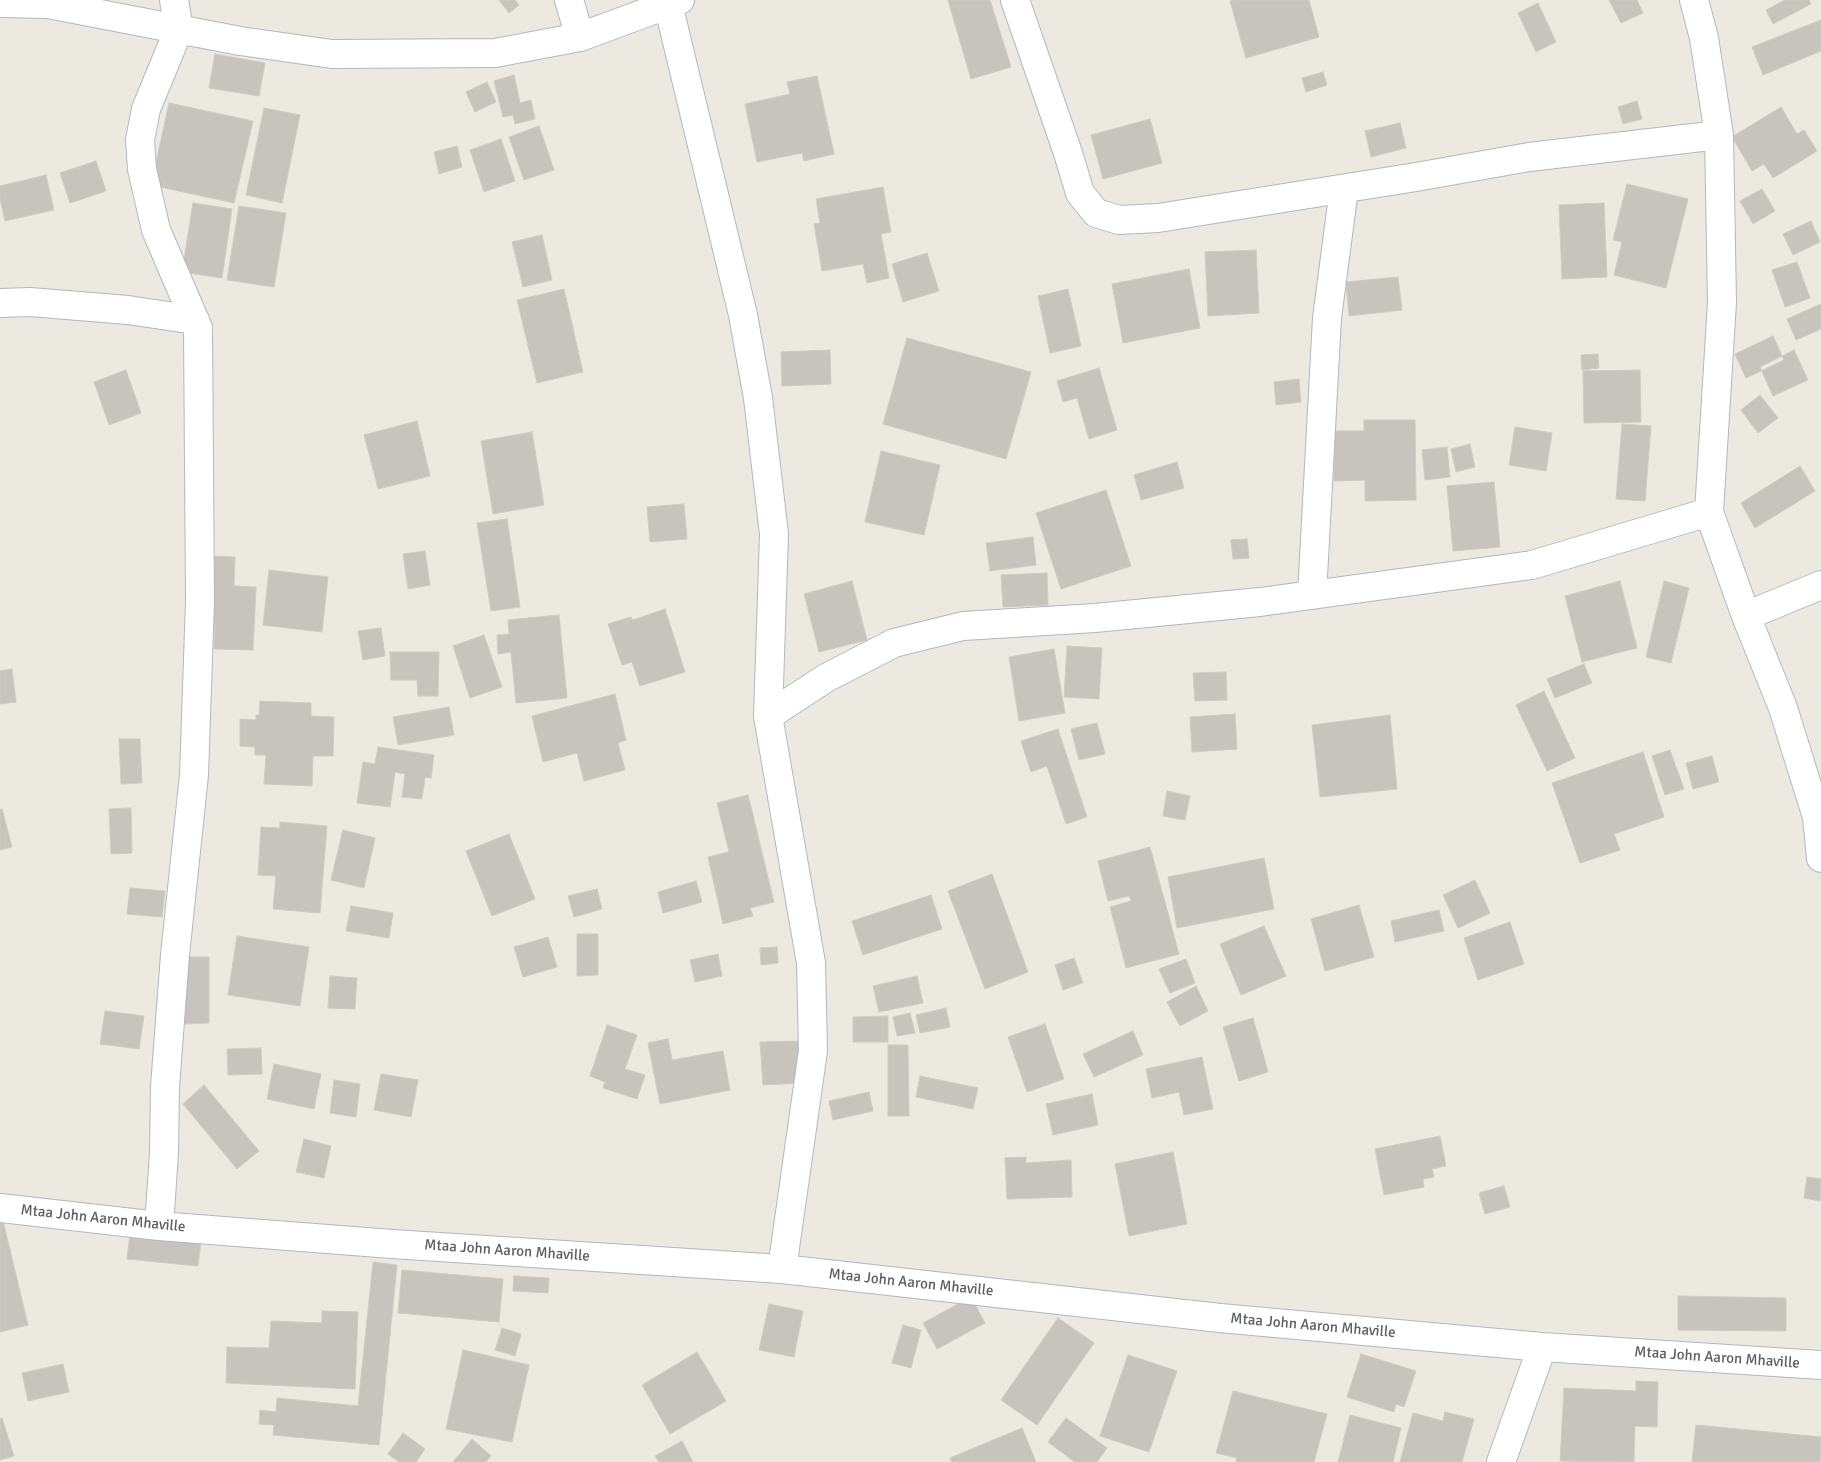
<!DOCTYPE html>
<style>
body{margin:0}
canvas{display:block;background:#ece9e1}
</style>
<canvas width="1821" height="1462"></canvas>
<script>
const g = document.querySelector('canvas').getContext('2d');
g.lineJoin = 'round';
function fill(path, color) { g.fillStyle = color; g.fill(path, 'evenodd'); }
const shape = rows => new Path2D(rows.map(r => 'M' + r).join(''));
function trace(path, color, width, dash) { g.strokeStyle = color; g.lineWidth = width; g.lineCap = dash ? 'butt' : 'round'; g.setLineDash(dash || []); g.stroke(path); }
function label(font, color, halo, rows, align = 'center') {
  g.font = font + ' Signika,sans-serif'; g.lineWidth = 4; g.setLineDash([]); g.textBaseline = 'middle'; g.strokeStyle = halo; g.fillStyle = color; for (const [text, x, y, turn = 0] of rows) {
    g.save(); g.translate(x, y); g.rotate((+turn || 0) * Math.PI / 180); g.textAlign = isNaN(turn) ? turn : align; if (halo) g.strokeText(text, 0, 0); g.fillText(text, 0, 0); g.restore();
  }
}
const building = shape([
 [499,0,515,0,519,5,509,13,499,0],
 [948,0,990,0,1011,67,971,79,948,0],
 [1236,0,1309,0,1319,37,1246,58,1230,1,1236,0],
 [1609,0,1637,0,1643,13,1621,23,1609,0],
 [1785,0,1809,0,1811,4,1773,24,1766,10,1785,0],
 [1538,3,1556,42,1536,52,1518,13,1538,3],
 [1821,20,1821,51,1763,75,1752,47,1821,20],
 [215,54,265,63,259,96,209,88,215,54],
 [1323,72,1327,85,1306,92,1302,78,1323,72],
 [514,75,520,103,531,100,535,119,515,124,513,115,503,117,494,81,514,75],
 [817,76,834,154,804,161,802,153,757,162,745,104,790,94,787,82,817,76],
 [487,82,496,102,475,112,466,92,487,82],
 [1637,101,1642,119,1623,124,1618,107,1637,101],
 [169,103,253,121,234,203,151,185,169,103],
 [1781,107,1797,134,1804,130,1817,151,1773,178,1764,164,1752,171,1732,137,1781,107],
 [264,108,300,115,282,203,246,195,264,108],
 [1150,119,1162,163,1103,179,1091,135,1150,119],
 [1400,123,1406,148,1371,157,1365,131,1400,123],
 [539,126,554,170,524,180,509,137,539,126],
 [501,139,515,181,484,192,470,150,501,139],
 [457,146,462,167,439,174,434,152,457,146],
 [96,161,106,191,70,203,60,173,96,161],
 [46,175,54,210,5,221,0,199,0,186,46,175],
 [1627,184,1688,199,1666,288,1614,275,1622,242,1613,240,1627,184],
 [883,187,891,232,881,234,889,278,867,283,863,264,822,271,814,224,820,223,816,199,883,187],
 [1762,189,1775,211,1753,224,1740,201,1762,189],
 [193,203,232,209,222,278,182,272,193,203],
 [1604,203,1607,277,1562,279,1559,205,1604,203],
 [239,206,286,213,274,287,227,280,239,206],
 [1811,221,1820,242,1793,255,1783,234,1811,221],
 [542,235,552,280,523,287,512,242,542,235],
 [1256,250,1259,313,1208,316,1205,252,1256,250],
 [927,253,939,291,903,302,892,264,927,253],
 [1797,262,1810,298,1785,307,1772,270,1797,262],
 [1189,269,1200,328,1123,343,1112,284,1189,269],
 [1398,277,1402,310,1349,316,1346,282,1398,277],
 [564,289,583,372,537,383,517,300,564,289],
 [1068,289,1081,346,1050,353,1038,296,1068,289],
 [1821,304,1821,329,1796,340,1787,319,1821,304],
 [1773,336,1784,360,1746,378,1735,354,1773,336],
 [907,338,1031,372,1006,459,883,424,907,338],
 [830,350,831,384,782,386,781,352,830,350],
 [1794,350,1808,380,1773,396,1760,367,1794,350],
 [1598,354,1599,368,1582,370,1581,355,1598,354],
 [1099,368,1117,430,1089,439,1077,398,1063,402,1057,381,1099,368],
 [126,370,141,413,109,425,94,382,126,370],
 [1640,370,1641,422,1584,423,1583,371,1640,370],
 [1299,379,1301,402,1276,405,1274,382,1299,379],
 [1760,395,1778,418,1758,433,1741,410,1760,395],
 [1364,420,1415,420,1416,500,1365,501,1365,480,1334,481,1334,431,1364,431,1364,420],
 [417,421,430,476,378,489,364,435,417,421],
 [1622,424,1651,426,1645,501,1616,499,1622,424],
 [1515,427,1552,433,1546,471,1509,465,1515,427],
 [532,432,544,505,493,514,481,441,532,432],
 [1470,444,1475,467,1456,472,1451,449,1470,444],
 [1447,447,1450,477,1425,480,1422,450,1447,447],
 [881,451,940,465,924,535,865,522,881,451],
 [1177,462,1184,488,1141,500,1134,475,1177,462],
 [1800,466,1815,491,1755,528,1741,503,1800,466],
 [1494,482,1500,547,1453,551,1447,486,1494,482],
 [1106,490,1131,566,1061,589,1036,513,1106,490],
 [684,504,687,539,650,542,647,507,684,504],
 [507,519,520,607,491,611,477,523,507,519],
 [1033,537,1036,565,990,571,986,543,1033,537],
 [1247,539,1249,558,1233,559,1231,540,1247,539],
 [425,551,430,585,408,589,403,554,425,551],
 [207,556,235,557,234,586,256,587,253,650,214,649,215,625,204,625,207,556],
 [269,570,328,577,322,632,263,625,269,570],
 [1047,573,1048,605,1003,607,1001,575,1047,573],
 [852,581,867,640,819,652,804,594,852,581],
 [1620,581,1637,648,1582,662,1565,596,1620,581],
 [1664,581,1689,588,1671,663,1646,657,1664,581],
 [665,609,685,672,640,686,632,662,622,665,608,624,631,617,633,620,665,609],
 [559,615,567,698,516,703,511,652,498,654,497,635,509,634,508,620,559,615],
 [381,628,385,656,363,660,358,631,381,628],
 [484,635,502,687,470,698,453,646,484,635],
 [1067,646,1102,648,1099,699,1064,697,1067,646],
 [1054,649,1065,713,1019,721,1009,657,1054,649],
 [390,652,439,652,438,696,418,696,417,680,391,680,390,652],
 [1584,664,1592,683,1555,698,1547,679,1584,664],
 [12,669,16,702,0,704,0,671,12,669],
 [1226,672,1227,700,1195,701,1193,673,1226,672],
 [1544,691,1575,758,1547,771,1516,705,1544,691],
 [615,694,626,740,618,743,625,770,584,781,577,753,543,762,532,716,615,694],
 [260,701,311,703,311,716,334,717,333,756,313,756,312,786,264,784,266,755,255,755,255,747,240,746,240,719,256,720,256,715,259,715,260,701],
 [449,707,454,735,398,745,393,717,449,707],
 [1235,714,1237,749,1192,752,1190,717,1235,714],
 [1390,715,1397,789,1320,797,1312,725,1390,715],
 [1097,723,1105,754,1079,760,1071,729,1097,723],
 [1058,729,1087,817,1066,824,1047,766,1031,772,1021,741,1058,729],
 [119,739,140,739,142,783,121,784,119,739],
 [378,747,434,755,431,778,425,777,422,799,402,797,405,774,395,772,390,807,357,803,363,762,375,764,378,747],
 [1670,750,1684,789,1665,795,1652,756,1670,750],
 [1643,752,1664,817,1614,834,1620,850,1580,863,1552,783,1643,752],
 [1712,756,1719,782,1693,789,1686,763,1712,756],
 [1167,791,1190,796,1185,820,1163,816,1167,791],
 [748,795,774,902,750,908,753,916,723,924,708,857,729,852,717,803,748,795],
 [131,808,132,853,111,854,109,809,131,808],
 [2,809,12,847,0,850,0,810,2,809],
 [280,822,327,826,320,913,273,909,276,876,258,875,261,827,280,828,280,822],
 [343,830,375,838,364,888,331,880,343,830],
 [509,834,535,899,492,916,466,851,509,834],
 [1150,847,1179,954,1126,968,1110,907,1131,901,1129,896,1108,901,1098,861,1150,847],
 [1264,858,1274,909,1177,928,1168,877,1264,858],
 [992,874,1028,972,985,989,948,891,992,874],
 [1475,880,1490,913,1458,928,1443,895,1475,880],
 [696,881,702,902,663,913,658,892,696,881],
 [130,888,165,891,162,917,127,914,130,888],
 [597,889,602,909,574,917,568,896,597,889],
 [931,895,942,929,863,955,852,921,931,895],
 [1359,905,1374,957,1325,971,1311,919,1359,905],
 [351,906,393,913,389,938,346,931,351,906],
 [1439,910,1444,931,1395,942,1391,921,1439,910],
 [1510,922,1524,964,1478,980,1464,938,1510,922],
 [1264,926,1286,976,1241,995,1220,944,1264,926],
 [577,934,598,934,598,975,577,976,577,934],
 [237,936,309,947,300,1006,228,995,237,936],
 [548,937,557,967,523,977,514,947,548,937],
 [777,947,778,963,761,965,760,948,777,947],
 [718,954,722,976,695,982,690,960,718,954],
 [184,957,209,957,209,1023,184,1024,184,957],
 [1074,958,1083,983,1063,990,1055,965,1074,958],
 [1186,959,1195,983,1170,993,1159,969,1186,959],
 [330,976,357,978,355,1009,328,1008,330,976],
 [917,976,923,1003,879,1012,873,986,917,976],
 [1196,986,1208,1011,1180,1026,1167,1002,1196,986],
 [946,1008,950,1027,920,1033,916,1015,946,1008],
 [105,1011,144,1016,139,1049,100,1044,105,1011],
 [910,1013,915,1033,897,1036,893,1017,910,1013],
 [888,1016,888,1042,853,1042,853,1017,888,1016],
 [1253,1018,1268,1072,1239,1081,1223,1027,1253,1018],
 [1045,1024,1064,1079,1027,1092,1008,1037,1045,1024],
 [607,1025,637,1035,625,1069,645,1075,637,1099,603,1088,605,1082,590,1076,607,1025],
 [1133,1031,1143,1055,1094,1077,1083,1054,1133,1031],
 [668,1039,672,1060,723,1051,730,1090,660,1104,648,1043,668,1039],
 [799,1041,801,1083,763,1085,760,1042,799,1041],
 [888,1045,908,1045,909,1116,888,1116,888,1045],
 [261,1048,262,1074,228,1075,227,1049,261,1048],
 [1202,1057,1213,1109,1184,1115,1179,1092,1152,1098,1146,1069,1202,1057],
 [274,1064,321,1074,314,1109,267,1099,274,1064],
 [381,1074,418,1080,411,1117,374,1110,381,1074],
 [920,1076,978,1088,973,1109,916,1097,920,1076],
 [334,1080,360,1084,356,1117,330,1113,334,1080],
 [204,1085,259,1151,237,1169,183,1104,204,1085],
 [869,1092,873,1111,833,1120,829,1101,869,1092],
 [1092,1094,1098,1125,1053,1135,1046,1104,1092,1094],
 [1440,1136,1446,1166,1432,1169,1434,1177,1423,1179,1424,1187,1384,1195,1375,1149,1440,1136],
 [304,1139,331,1146,324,1178,296,1172,304,1139],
 [1173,1152,1187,1224,1129,1236,1115,1164,1173,1152],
 [1026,1157,1026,1163,1071,1160,1072,1197,1007,1199,1005,1158,1026,1157],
 [1807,1177,1821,1179,1820,1201,1804,1198,1807,1177],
 [1504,1186,1510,1207,1485,1214,1479,1193,1504,1186],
 [0,1221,3,1221,28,1325,0,1332,0,1221],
 [131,1226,202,1233,198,1266,127,1259,131,1226],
 [373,1262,397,1265,379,1445,273,1435,274,1425,259,1424,260,1410,276,1412,277,1398,358,1406,373,1262],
 [402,1270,503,1279,499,1322,398,1313,402,1270],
 [514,1276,549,1278,548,1293,513,1291,514,1276],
 [1678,1296,1786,1298,1786,1331,1678,1330,1678,1296],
 [971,1297,985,1323,937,1349,923,1323,971,1297],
 [769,1304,803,1311,794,1357,759,1350,769,1304],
 [322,1311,358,1312,355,1389,226,1383,227,1347,269,1348,271,1321,322,1323,322,1311],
 [1058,1318,1094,1343,1037,1425,1001,1400,1058,1318],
 [903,1325,921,1330,911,1368,892,1363,903,1325],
 [502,1328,521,1334,515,1356,495,1350,502,1328],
 [463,1350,529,1365,512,1442,446,1429,463,1350],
 [697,1352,726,1401,670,1434,642,1385,697,1352],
 [1361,1354,1416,1371,1404,1407,1396,1404,1394,1412,1347,1397,1361,1354],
 [1128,1355,1177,1371,1149,1452,1100,1436,1128,1355],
 [63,1364,69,1392,28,1401,22,1373,63,1364],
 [1636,1381,1658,1382,1657,1427,1635,1426,1634,1462,1560,1461,1564,1388,1636,1391,1636,1381],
 [1233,1391,1327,1414,1314,1462,1236,1462,1237,1458,1216,1453,1233,1391],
 [1445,1412,1474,1419,1462,1462,1400,1462,1413,1413,1443,1421,1445,1412],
 [1350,1415,1401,1428,1393,1462,1338,1462,1350,1415],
 [2,1418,14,1456,0,1460,0,1419,2,1418],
 [1066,1418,1107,1448,1097,1462,1075,1462,1048,1442,1066,1418],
 [1696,1425,1821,1437,1820,1462,1692,1462,1696,1425],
 [1022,1428,1036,1462,952,1462,950,1458,1022,1428],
 [403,1433,425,1449,416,1462,399,1462,388,1454,403,1433],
 [472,1439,491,1456,486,1462,453,1462,472,1439],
 [682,1441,693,1462,659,1462,655,1456,682,1441]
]);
fill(building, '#c7c4be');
trace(building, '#d0cbc0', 1);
const minor = shape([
 [569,0,580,37],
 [1015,0,1068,153,1080,193,1096,213,1119,220,1158,218,1416,177,1529,157,1719,135],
 [1694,0,1704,38,1719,135,1722,302,1709,512,1746,616,1783,708,1817,817,1821,858],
 [0,3,48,4,240,41,332,54,495,53,580,37,680,0],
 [668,4,743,315,758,398,774,534,768,716,811,963,813,1051,782,1269],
 [0,303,30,302,128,310,195,320],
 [1312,595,1327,318,1344,189],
 [1746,616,1821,585],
 [768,716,826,678,894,643,963,626,1095,618,1260,602,1532,565,1709,512],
 [0,1208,159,1226,392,1244,782,1269,1220,1318,1542,1347,1821,1365],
 [159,1226,164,1153,165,1087,175,955,194,775,200,601,198,328,156,230,142,169,140,140,146,109,179,29,174,0],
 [1501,1462,1542,1347]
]);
trace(minor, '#b4b7bb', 30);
trace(minor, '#fff', 28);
label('15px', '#5a5d61', '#fff', [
 ["Mtaa John Aaron Mhaville",103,1219,6],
 ["Mtaa John Aaron Mhaville",507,1251,4],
 ["Mtaa John Aaron Mhaville",911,1283,6],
 ["Mtaa John Aaron Mhaville",1313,1326,5],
 ["Mtaa John Aaron Mhaville",1717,1358,4]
]);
</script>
